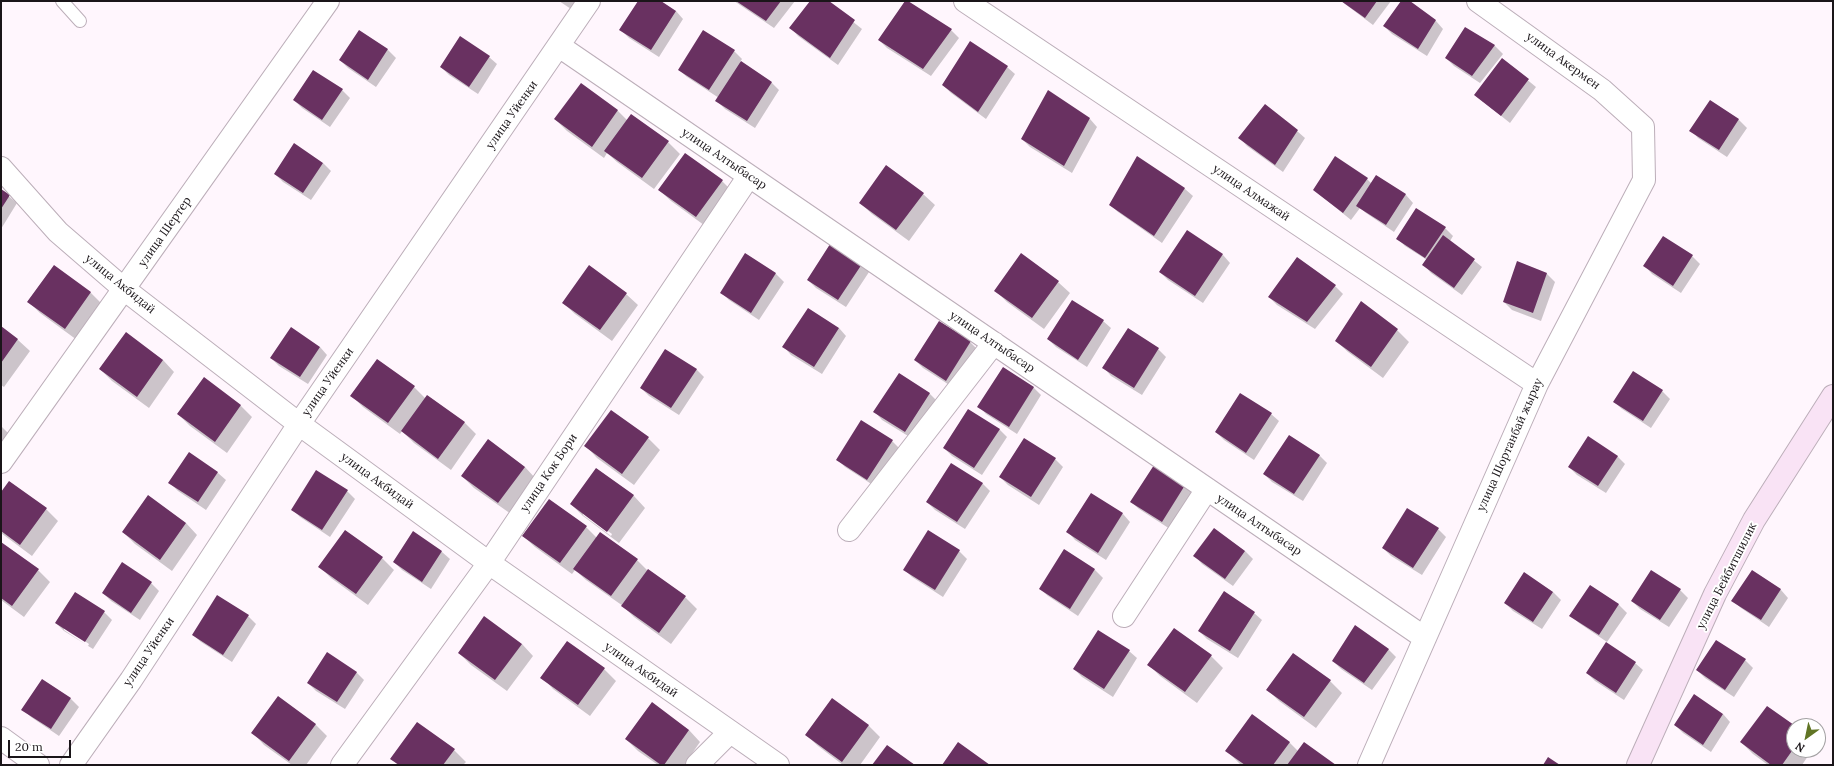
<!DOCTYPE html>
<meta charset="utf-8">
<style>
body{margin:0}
#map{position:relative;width:1834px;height:766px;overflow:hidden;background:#fff6fd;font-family:Lora,serif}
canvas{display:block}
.frame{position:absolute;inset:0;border:2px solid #1a1519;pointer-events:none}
.north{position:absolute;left:1786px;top:718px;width:40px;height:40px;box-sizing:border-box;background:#fff;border:1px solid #a3a1a3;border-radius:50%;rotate:213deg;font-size:11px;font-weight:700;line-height:16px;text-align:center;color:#1a1519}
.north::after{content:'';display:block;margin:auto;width:14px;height:18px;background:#617525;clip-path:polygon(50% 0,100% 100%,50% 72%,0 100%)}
.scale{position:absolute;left:8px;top:740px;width:63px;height:18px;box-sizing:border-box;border:2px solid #1a1519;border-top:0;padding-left:5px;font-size:12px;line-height:14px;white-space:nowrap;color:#1a1519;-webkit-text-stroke:3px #fff;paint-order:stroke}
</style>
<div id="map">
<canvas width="1834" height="766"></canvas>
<div class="frame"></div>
<div class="north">N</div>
<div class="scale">20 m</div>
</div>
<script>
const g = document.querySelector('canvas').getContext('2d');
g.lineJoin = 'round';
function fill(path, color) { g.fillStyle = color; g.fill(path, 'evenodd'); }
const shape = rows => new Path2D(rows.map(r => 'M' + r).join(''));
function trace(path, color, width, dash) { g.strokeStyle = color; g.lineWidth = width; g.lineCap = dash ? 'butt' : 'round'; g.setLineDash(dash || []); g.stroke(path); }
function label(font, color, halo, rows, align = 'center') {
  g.font = font + ' Lora,serif'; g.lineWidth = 4; g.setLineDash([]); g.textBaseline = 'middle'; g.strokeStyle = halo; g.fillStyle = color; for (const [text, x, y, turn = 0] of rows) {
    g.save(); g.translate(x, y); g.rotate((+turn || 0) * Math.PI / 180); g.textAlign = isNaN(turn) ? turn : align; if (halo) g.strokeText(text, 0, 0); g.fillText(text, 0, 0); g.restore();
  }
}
fill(shape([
 [559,1,576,1,571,9],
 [639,1,660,1,676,11,683,19,659,57,629,38,621,30],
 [734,1,795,1,774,28],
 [812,1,827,1,862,29,838,65,798,36,791,28],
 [906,1,951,30,959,38,931,76,887,48,879,40],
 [1341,1,1391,1,1373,25],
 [1402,1,1408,1,1436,21,1443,29,1427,56,1392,34,1384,26],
 [1465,29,1495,46,1503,54,1480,83,1454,66,1446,58],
 [359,31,388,50,396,58,376,87,348,68,340,60],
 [734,51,742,59,740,62,772,83,779,90,755,128,725,109,717,101,719,98,687,77,679,70],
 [489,57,497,64,478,94,449,75,441,67],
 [1502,59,1536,87,1510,123,1475,95],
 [1007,67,1015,74,986,119,951,93,943,85],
 [581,84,618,111,627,120,668,142,680,154,654,189,617,162,607,153,604,158,567,131,555,119],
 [342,90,350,98,330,127,302,108,294,100],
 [1710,101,1739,120,1747,128,1727,157,1698,138,1691,130],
 [1090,119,1097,127,1072,173,1030,147,1022,139],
 [1297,131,1305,138,1283,172,1247,146,1240,138],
 [1137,158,1185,189,1193,196,1162,243,1118,212,1110,205],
 [323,163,331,171,311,200,283,182,275,174],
 [1377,176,1406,195,1413,203,1394,232,1366,213,1360,208,1351,220,1314,190,1367,179,1372,184],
 [722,181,734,193,708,228,671,201,659,190],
 [1,190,17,203,1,229],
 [923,194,935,205,909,241,872,214,860,203],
 [1445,228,1453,236,1450,241,1482,267,1462,295,1431,273,1424,265,1427,260,1405,246,1397,238],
 [1664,237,1692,256,1700,264,1681,293,1652,274,1645,266],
 [833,242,871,269,846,307,816,288,808,280],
 [745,255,776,274,784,282,759,320,729,300,721,292],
 [1021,255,1058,282,1070,293,1044,329,1007,302,996,291],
 [1223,255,1230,263,1203,303,1168,280,1160,272],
 [1297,258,1335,286,1343,294,1315,329,1277,305,1269,297],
 [1518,263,1547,274,1555,282,1541,321,1512,310,1504,302],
 [54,266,91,293,102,304,77,340,40,313,28,301],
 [626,294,638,305,612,341,575,314,563,303],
 [1361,303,1397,330,1409,342,1383,378,1348,352,1336,341],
 [1103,321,1111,328,1087,367,1056,347,1048,339],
 [1,328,18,340,30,351,4,387,1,385],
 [839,328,846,336,822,374,791,355,784,347],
 [1128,330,1158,349,1166,357,1142,395,1111,376,1104,368],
 [126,334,163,360,174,372,149,408,112,381,100,369],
 [970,342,978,350,954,388,923,368,915,360],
 [320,347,327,355,308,384,279,366,271,358],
 [377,360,414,387,426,399,428,396,465,423,476,434,451,470,414,443,402,431,400,434,363,407,352,396],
 [1003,368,1034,388,1041,395,1017,434,986,414,979,406],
 [696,369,704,377,679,415,649,396,641,388],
 [204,379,241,406,252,417,227,453,190,426,178,414],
 [1662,391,1670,399,1651,428,1622,409,1614,402],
 [929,393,937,401,913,439,882,420,875,412],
 [1271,414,1279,421,1254,460,1224,440,1216,432],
 [1,426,9,434,1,444],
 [999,429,1007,437,982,475,952,456,944,448],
 [648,438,660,450,634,485,597,458,586,446],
 [488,440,525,467,536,479,511,514,474,488,462,476],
 [892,441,900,449,876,487,845,467,837,459],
 [189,454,218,473,226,480,206,510,178,491,170,483],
 [1319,455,1327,463,1303,501,1272,482,1264,474],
 [1617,456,1625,464,1606,493,1577,475,1569,467],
 [1055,459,1063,467,1039,505,1008,485,1000,477],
 [1156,463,1194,491,1170,529,1139,509,1131,502],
 [597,469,634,496,645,508,619,543,583,516,571,504],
 [583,513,612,534,611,536,583,515],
 [10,482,46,509,58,521,32,556,1,533,1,494],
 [982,483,990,491,965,529,935,510,927,502],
 [347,491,355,499,330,537,300,517,292,509],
 [149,497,186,523,197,535,172,571,135,544,123,532],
 [1408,510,1438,529,1446,537,1422,575,1391,556,1383,548],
 [1123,514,1130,522,1106,560,1075,540,1068,532],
 [586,527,597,538,637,560,648,571,685,597,697,609,671,644,634,617,623,606,586,580,575,570,572,574,535,547,523,536],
 [1214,529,1245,551,1253,559,1233,586,1202,564,1195,556],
 [345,531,382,558,394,570,368,605,331,578,320,567],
 [929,531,959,551,967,559,943,597,912,577,905,570],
 [413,533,442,552,450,559,431,589,402,570,394,562],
 [1,543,38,570,50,582,24,617,1,600],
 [1064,550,1095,570,1103,578,1078,616,1048,596,1040,589],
 [1752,571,1781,590,1788,598,1769,627,1741,608,1733,601],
 [1524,573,1553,592,1561,600,1542,629,1513,611,1505,603],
 [151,583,159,591,140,620,111,601,103,593],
 [1590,586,1619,605,1627,613,1607,642,1579,623,1571,616],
 [1680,590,1688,598,1669,627,1640,609,1632,601],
 [76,593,104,612,112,620,93,649,64,631,56,623],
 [64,627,89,644,88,646,64,630],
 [1254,613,1262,620,1238,658,1207,639,1199,631],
 [248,616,256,624,232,662,201,642,193,635],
 [522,644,533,656,507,691,471,665,459,653],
 [1388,649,1396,657,1372,690,1341,669,1333,661],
 [1129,651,1137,658,1113,697,1082,677,1074,669],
 [1211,656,1223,668,1197,703,1160,676,1148,664],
 [1745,660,1753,668,1734,697,1705,678,1697,670],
 [1635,663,1643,670,1624,700,1595,681,1587,673],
 [604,669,616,681,590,716,553,689,542,677],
 [356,672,364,680,345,709,316,691,308,683],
 [42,680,71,699,79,707,59,736,31,717,23,709],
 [1330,681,1342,693,1316,728,1279,701,1268,690],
 [832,699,869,726,880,737,860,765,843,765,818,746,806,735],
 [652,704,689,730,700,742,684,765,658,765,638,751,626,739],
 [1723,714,1730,722,1711,752,1683,733,1675,725],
 [315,724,327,736,306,765,292,765,264,745,253,733],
 [1794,726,1794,750,1812,750,1802,765,1768,765,1753,754,1741,742],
 [1289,742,1298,751,1334,765,1241,765,1227,751],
 [454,750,466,762,463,765,398,765,392,759]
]), '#0003');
fill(shape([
 [638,1,661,1,676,11,651,50,619,30],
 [736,1,781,1,766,21],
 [810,1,829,1,855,20,830,58,789,28],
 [905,1,908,1,952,29,923,69,878,40],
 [1341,1,1377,1,1365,18],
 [1401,1,1410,1,1436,20,1418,49,1383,26],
 [1465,27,1495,45,1472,76,1445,58],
 [359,30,388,49,368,80,339,60],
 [703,30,735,50,709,90,678,70],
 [460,36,490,56,469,87,440,67],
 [970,41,1008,66,978,112,942,85],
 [1502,58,1529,79,1501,116,1474,95],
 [741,61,772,82,747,121,715,101],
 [313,70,343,89,322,120,293,100],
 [581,83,618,110,592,147,554,119],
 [1048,90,1090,118,1064,166,1021,139],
 [1710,100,1739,119,1719,150,1689,131],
 [1265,104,1298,130,1275,165,1238,138],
 [631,114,669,141,642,178,604,151],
 [294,143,323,163,303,193,274,174],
 [685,153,723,180,696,217,658,190],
 [1137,156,1185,188,1154,236,1109,205],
 [1335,156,1368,178,1343,213,1313,190],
 [886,165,924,193,896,230,859,203],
 [1376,175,1406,194,1386,225,1356,206],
 [1,189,10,195,1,209],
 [1416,208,1446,227,1425,258,1396,239],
 [1187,230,1223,254,1195,296,1159,272],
 [1443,235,1475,259,1454,288,1422,265],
 [1663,236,1693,255,1673,286,1643,266],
 [832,241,864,261,838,300,807,280],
 [745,253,776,273,751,313,720,293],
 [1021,253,1059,281,1032,318,994,291],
 [1297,257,1336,285,1307,322,1268,297],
 [1517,261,1547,273,1533,313,1503,302],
 [54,265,91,292,65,329,27,302],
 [589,265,627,293,600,330,562,303],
 [1072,300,1104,320,1078,360,1047,339],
 [1361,301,1398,329,1371,367,1335,341],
 [808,308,839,328,814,367,782,347],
 [939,321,971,341,946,381,914,360],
 [1,326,18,339,1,363],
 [291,327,320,347,300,377,270,358],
 [1128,328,1159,348,1134,388,1102,368],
 [126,332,163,360,137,397,99,369],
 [665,349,697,369,671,408,640,388],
 [377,359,415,386,388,423,350,396],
 [1003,367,1034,387,1009,427,977,407],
 [1633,371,1663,390,1643,421,1613,402],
 [899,373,930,393,905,432,873,412],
 [204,377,241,405,215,442,177,414],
 [1240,393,1272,413,1246,453,1215,432],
 [427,395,465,422,438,459,401,431],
 [968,409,1000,429,974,468,943,448],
 [611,410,649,437,622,474,584,446],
 [861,420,893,440,867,480,836,460],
 [1289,435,1320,455,1294,494,1263,474],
 [1588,436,1618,456,1598,486,1568,467],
 [1024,438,1056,458,1031,497,999,477],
 [488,439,525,467,498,503,461,476],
 [189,452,218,472,198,502,168,483],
 [1156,462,1187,482,1162,522,1130,502],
 [951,463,983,483,957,522,926,502],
 [596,468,634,495,607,532,570,504],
 [316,470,348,490,322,530,291,510],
 [9,481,47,508,20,545,1,531,1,492],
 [1091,493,1123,513,1098,553,1066,532],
 [148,495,186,523,160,560,122,532],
 [549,499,587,526,560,563,522,536],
 [1407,508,1439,528,1413,568,1382,548],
 [1214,528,1245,551,1225,579,1193,556],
 [345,530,383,557,356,594,318,567],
 [928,530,960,550,935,590,903,570],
 [413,531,442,551,422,582,393,562],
 [600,532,638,559,611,596,573,569],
 [1,542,39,569,12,606,1,598],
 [1064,549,1095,569,1070,609,1039,589],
 [122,562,152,582,131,613,102,593],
 [648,569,686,596,659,633,621,606],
 [1651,570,1681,589,1660,620,1631,601],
 [1752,570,1781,589,1761,620,1731,601],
 [1524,572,1553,592,1533,622,1504,603],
 [1590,585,1619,604,1599,635,1569,616],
 [1224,591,1255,612,1230,651,1198,631],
 [75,592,105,611,85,642,55,623],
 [217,595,249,615,223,655,192,635],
 [484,616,522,644,495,680,458,653],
 [1355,625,1389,649,1364,683,1332,661],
 [1174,628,1212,655,1185,692,1147,665],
 [1098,630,1130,650,1104,689,1073,669],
 [1716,640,1746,659,1725,690,1696,670],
 [567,641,605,668,578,705,540,678],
 [1606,642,1636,662,1616,693,1586,673],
 [327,652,357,672,337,702,307,683],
 [1293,653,1331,680,1304,717,1266,690],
 [42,679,71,698,51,729,21,710],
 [1694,694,1723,714,1703,745,1674,725],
 [278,696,316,724,289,761,251,733],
 [832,698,869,725,842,762,805,735],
 [652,702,689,730,664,765,661,765,625,739],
 [1767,706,1794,725,1794,748,1782,765,1771,765,1740,742],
 [1252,714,1290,742,1273,765,1245,765,1225,751],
 [417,722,455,749,443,765,399,765,390,759],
 [958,742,990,765,942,765],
 [1304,742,1336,765,1287,765],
 [887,745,915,765,872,765],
 [1548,757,1560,765,1543,765]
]), '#693161');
const lane = shape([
 [62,1,80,21]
]);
const street = shape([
 [965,1,1537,384],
 [559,46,1425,638],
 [1,168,58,232,124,289,299,424,489,563,778,765],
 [1,462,328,1],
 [849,530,994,343],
 [1124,616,1207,489],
 [1,738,38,765],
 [71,765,131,680,299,424,589,1],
 [342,765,489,563,749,176],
 [697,765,730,732],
 [1369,765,1537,384,1644,180,1643,127,1602,90,1478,1]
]);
const secondary = shape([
 [1638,765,1715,594,1754,520,1833,396]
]);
trace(lane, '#bcaeb9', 14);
trace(street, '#bcaeb9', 24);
trace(secondary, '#bcaeb9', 24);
trace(lane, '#fff', 12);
trace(street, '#fff', 22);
trace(secondary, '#f9e3f5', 22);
label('12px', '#1a1519', '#fff', [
 ["улица Акермен",1563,61,36],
 ["улица Уйенки",512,115,-55],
 ["улица Алтыбасар",724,159,34],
 ["улица Алмажай",1251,193,34],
 ["улица Шертер",165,232,-55],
 ["улица Акбидай",120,284,39],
 ["улица Алтыбасар",992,342,34],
 ["улица Уйенки",328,382,-55],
 ["улица Шортанбай жырау",1510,445,-66],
 ["улица Кок Бори",549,473,-56],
 ["улица Акбидай",377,481,36],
 ["улица Алтыбасар",1259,525,34],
 ["улица Бейбитшилик",1727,576,-63],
 ["улица Уйенки",149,652,-56],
 ["улица Акбидай",641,670,35]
]);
</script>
